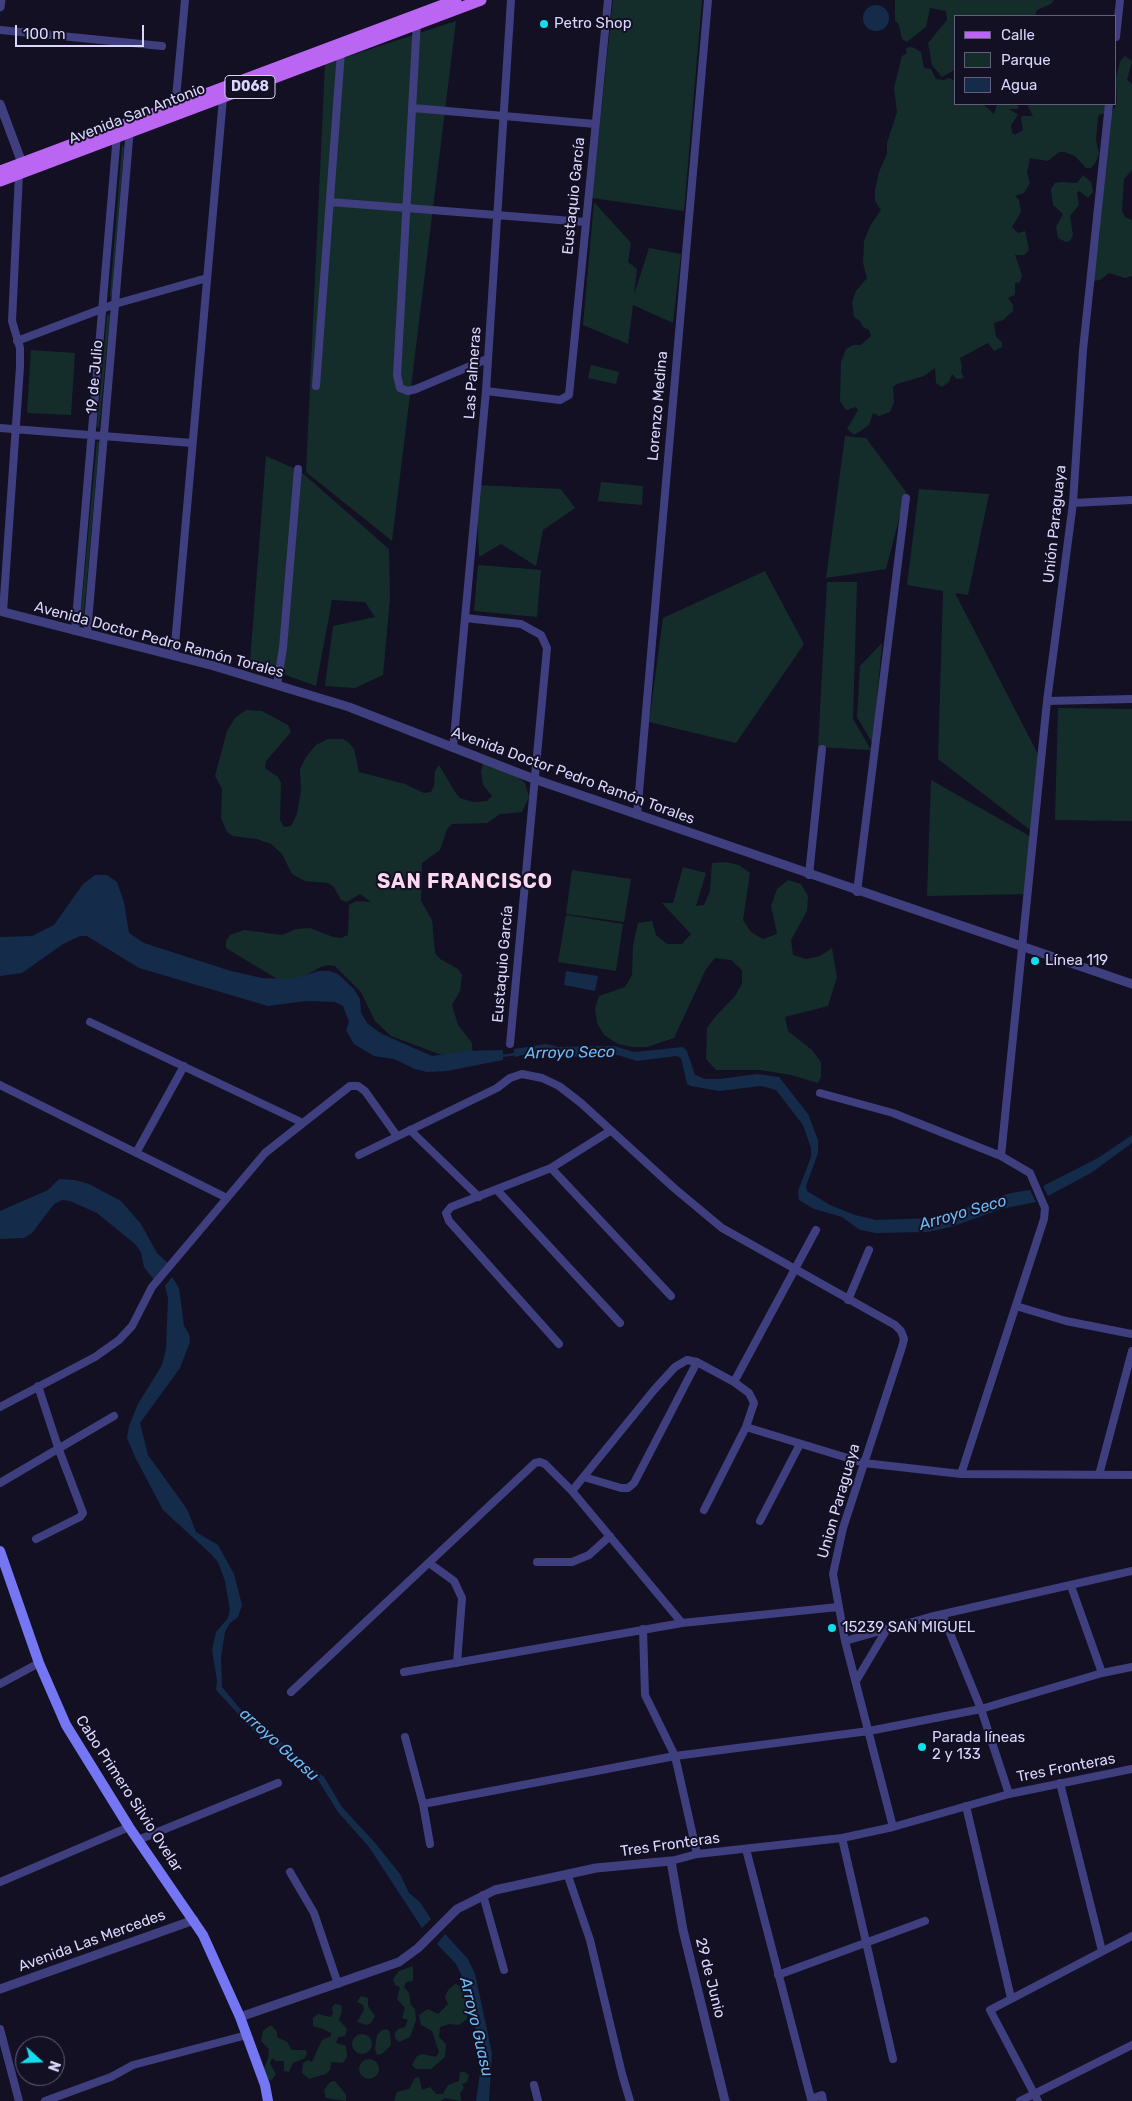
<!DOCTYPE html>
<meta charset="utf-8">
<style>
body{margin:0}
#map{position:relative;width:1132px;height:2101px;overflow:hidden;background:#131024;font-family:Rubik,sans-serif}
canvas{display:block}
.legend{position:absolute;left:954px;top:15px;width:162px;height:90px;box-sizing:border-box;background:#131024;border:1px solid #625f7a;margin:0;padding:6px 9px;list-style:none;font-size:15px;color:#d9d6fc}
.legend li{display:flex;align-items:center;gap:10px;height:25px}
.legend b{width:25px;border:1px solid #625f7a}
.north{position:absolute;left:15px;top:2036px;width:50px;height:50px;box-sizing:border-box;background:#131024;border:1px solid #625f7a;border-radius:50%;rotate:110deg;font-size:14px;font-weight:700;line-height:20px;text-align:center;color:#d9d6fc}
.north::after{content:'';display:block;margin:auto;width:18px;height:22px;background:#12ddec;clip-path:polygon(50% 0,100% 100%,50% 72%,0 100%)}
.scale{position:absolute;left:15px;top:25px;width:129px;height:22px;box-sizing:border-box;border:2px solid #d9d6fc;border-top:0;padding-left:6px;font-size:15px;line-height:18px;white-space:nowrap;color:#d9d6fc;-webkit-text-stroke:4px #131024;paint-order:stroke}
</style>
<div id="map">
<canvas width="1132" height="2101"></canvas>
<ul class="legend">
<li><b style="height:6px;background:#ba66f3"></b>Calle</li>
<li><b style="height:14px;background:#142d2b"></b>Parque</li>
<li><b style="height:14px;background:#142b4a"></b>Agua</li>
</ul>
<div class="north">N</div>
<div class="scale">100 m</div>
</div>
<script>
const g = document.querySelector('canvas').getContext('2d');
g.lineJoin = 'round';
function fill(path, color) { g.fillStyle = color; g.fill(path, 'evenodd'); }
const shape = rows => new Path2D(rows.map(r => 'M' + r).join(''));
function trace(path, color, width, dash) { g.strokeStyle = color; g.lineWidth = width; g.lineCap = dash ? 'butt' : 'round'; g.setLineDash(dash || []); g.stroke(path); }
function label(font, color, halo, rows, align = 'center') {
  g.font = font + ' Rubik,sans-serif'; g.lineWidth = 4; g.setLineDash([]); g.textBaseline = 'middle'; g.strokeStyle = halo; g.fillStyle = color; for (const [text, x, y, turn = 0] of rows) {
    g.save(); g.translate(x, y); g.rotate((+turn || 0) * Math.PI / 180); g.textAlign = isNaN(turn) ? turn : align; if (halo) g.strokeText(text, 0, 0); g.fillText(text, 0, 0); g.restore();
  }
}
fill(shape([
 [613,0,702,0,684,211,592,198],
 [895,0,1054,0,1051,4,1037,10,1035,16,956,16,956,69,942,77,932,65,928,43,947,20,946,11,930,8,926,27,907,42,902,39,899,25,895,20],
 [456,21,392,541,306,472,325,64],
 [912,47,921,52,924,68,931,69,936,79,944,80,949,78,956,81,956,104,984,105,994,114,997,104,1018,104,1018,109,1009,109,1018,115,1011,125,1012,133,1015,135,1023,130,1021,119,1022,116,1033,116,1027,104,1113,104,1107,114,1100,114,1098,117,1096,140,1099,153,1096,162,1091,168,1086,168,1075,156,1065,152,1059,152,1048,161,1030,158,1027,173,1030,183,1024,193,1015,196,1019,200,1021,212,1012,227,1018,233,1025,231,1029,250,1024,255,1015,255,1022,275,1020,282,1015,283,1015,295,1008,298,1013,305,1013,311,1003,320,994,323,996,337,1002,342,1002,347,994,351,988,343,960,358,962,367,961,372,964,378,957,379,952,374,949,382,942,387,936,383,935,368,924,376,897,384,893,387,894,402,890,412,879,416,873,413,869,425,856,434,853,434,847,429,858,410,856,407,846,410,840,401,841,362,846,349,853,345,861,345,871,336,869,330,863,327,860,321,854,317,852,302,856,291,867,278,863,263,864,241,870,226,881,210,875,201,875,190,879,172,887,154,887,143,897,112,894,88,902,56,907,53,906,48],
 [1125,56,1132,61,1127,80,1132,84,1132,170,1124,179,1122,211,1125,217,1132,220,1132,276,1125,278,1109,273,1100,280,1092,281,1100,231,1093,224,1093,217,1110,115,1117,103,1116,79,1120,61],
 [122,145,124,147,112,295,110,297],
 [1083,175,1091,182,1093,192,1088,198,1079,191,1077,193,1079,205,1070,216,1073,235,1070,241,1066,242,1058,238,1056,227,1063,214,1053,205,1051,189,1055,183,1061,182,1077,183],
 [594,202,631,243,628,262,637,269,634,295,649,248,681,254,673,323,633,305,628,344,583,325],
 [109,314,110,315,99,428,97,426,107,315],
 [31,350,75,353,71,415,27,413],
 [591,365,619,372,616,384,588,378],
 [845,436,866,438,906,492,886,569,826,578],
 [97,441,99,443,83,624,80,622],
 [266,456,300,471,389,549,390,598,383,675,355,688,325,686,333,626,375,617,365,602,332,600,316,686,250,662],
 [601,482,643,486,642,505,598,501],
 [476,485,561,489,575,508,543,530,536,566,501,544,479,557],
 [919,489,989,494,968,595,955,593,1042,762,1034,833,938,759,943,591,907,585],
 [478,565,541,570,537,617,474,611],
 [765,571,804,644,736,743,649,722,663,618],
 [827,582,857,582,853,719,871,750,818,747],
 [882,643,873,744,857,717,860,666],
 [1058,708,1132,709,1132,821,1055,820],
 [246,710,262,711,288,725,291,732,266,761,265,768,278,777,281,783,280,820,284,827,291,826,297,814,301,791,300,769,306,757,316,745,328,739,343,739,349,743,354,749,359,772,405,784,424,793,431,792,434,786,435,771,439,765,455,792,460,798,473,802,487,801,492,796,483,785,481,771,483,764,489,760,501,765,525,783,529,797,522,812,500,814,487,823,452,824,447,829,440,850,422,863,421,901,432,920,435,953,440,959,458,969,462,975,460,991,452,1005,458,1025,472,1043,473,1058,439,1054,391,1036,375,1021,361,992,335,966,328,965,321,967,287,985,226,948,226,941,230,935,244,930,282,935,296,929,310,928,333,937,341,938,348,935,349,905,356,901,371,902,360,894,347,902,341,900,334,887,328,883,305,881,292,874,282,854,271,844,257,839,233,836,227,832,221,818,222,789,215,776,227,731,235,718],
 [931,780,1033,838,1028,894,927,896],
 [726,862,739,865,750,873,743,920,751,932,763,939,777,934,771,906,777,889,788,880,801,884,808,896,807,911,791,940,793,955,806,959,820,956,832,948,837,977,828,1006,785,1017,788,1031,812,1050,821,1062,821,1077,818,1083,791,1075,761,1070,716,1070,706,1059,707,1028,715,1017,735,996,742,984,742,970,731,960,715,958,706,969,674,1038,647,1047,632,1047,618,1044,604,1035,597,1023,595,1008,599,996,625,987,632,975,633,946,638,923,652,921,656,935,667,944,682,944,691,934,662,903,673,903,683,867,706,873,696,906,704,905,710,891,712,863],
 [572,870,631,879,624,922,566,914],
 [566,915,623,924,616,971,558,962],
 [413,1966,413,1981,406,1982,404,1987,409,1993,411,2005,415,2009,416,2020,410,2037,399,2042,395,2038,395,2033,398,2029,405,2027,408,2020,402,2018,405,2008,397,1999,400,1987,395,1985,393,1979,399,1971],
 [455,1984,462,1987,469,1999,467,2019,459,2025,449,2024,440,2027,439,2037,446,2044,445,2057,431,2069,416,2069,412,2065,417,2056,422,2054,436,2057,439,2052,432,2031,421,2025,419,2015,428,2009,438,2014,448,2004,445,1997,448,1990],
 [361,1996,368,1998,368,2006,375,2016,371,2023,366,2025,357,2022,364,2010,363,2005,357,2002],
 [335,2004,341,2005,342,2011,339,2020,347,2029,345,2036,338,2037,336,2043,346,2046,347,2057,343,2063,331,2062,330,2070,326,2074,309,2079,302,2073,303,2063,308,2060,312,2062,322,2040,331,2036,331,2033,323,2029,313,2026,313,2018,318,2014,330,2017,333,2014,332,2007],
 [269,2026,272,2026,277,2032,277,2037,287,2042,292,2050,306,2050,307,2053,305,2058,293,2063,289,2072,284,2071,284,2061,276,2061,272,2058,270,2063,276,2074,271,2081,267,2078,264,2068,268,2059,269,2049,261,2041,263,2031],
 [387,2029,390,2032,391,2045,382,2054,377,2055,375,2049,377,2035,382,2030],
 '352 2044a10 10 0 1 1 20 0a10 10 0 1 1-20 0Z',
 '359 2069a10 10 0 1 1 20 0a10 10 0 1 1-20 0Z',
 [460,2072,465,2072,469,2075,467,2082,462,2084,464,2088,460,2093,461,2101,445,2098,441,2101,394,2101,397,2092,409,2089,415,2078,419,2077,422,2090,430,2087,436,2094,443,2094,448,2085,459,2081],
 [335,2081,346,2095,346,2101,326,2098,324,2090,330,2082]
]), '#142d2b');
fill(shape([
 '863 18a13 13 0 1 1 26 0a13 13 0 1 1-26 0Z',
 [95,875,107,875,117,882,124,902,129,933,144,943,231,971,262,978,291,979,319,971,330,971,338,974,354,989,360,999,361,1013,368,1024,382,1034,432,1056,464,1051,503,1050,503,1060,447,1071,427,1072,415,1069,394,1059,374,1056,354,1044,346,1030,349,1022,343,1006,335,1002,306,1001,268,1006,139,968,87,936,80,936,63,944,22,973,0,976,0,937,32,936,54,925,83,884],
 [566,971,598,976,595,991,564,985],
 [546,1044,559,1047,614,1046,634,1052,683,1047,687,1051,695,1075,705,1079,720,1079,757,1074,779,1077,808,1114,818,1140,818,1153,806,1186,807,1191,830,1205,855,1215,876,1220,935,1218,1011,1193,1030,1190,1036,1202,1001,1209,954,1226,928,1232,876,1233,860,1230,842,1217,814,1209,799,1200,798,1191,811,1157,811,1148,803,1125,776,1090,761,1086,719,1091,691,1086,687,1084,681,1058,676,1056,637,1061,618,1055,606,1055,584,1057,523,1055,514,1057,514,1049],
 [1132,1135,1132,1143,1091,1173,1048,1196,1043,1186,1098,1158],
 [59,1179,75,1180,89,1184,121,1201,141,1224,157,1253,168,1263,154,1280,144,1267,141,1252,135,1244,97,1213,70,1201,62,1200,54,1204,32,1233,24,1238,0,1239,0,1211,48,1190],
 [172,1277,179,1288,184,1326,189,1334,190,1342,180,1368,140,1423,148,1455,187,1509,196,1532,218,1545,234,1574,242,1605,238,1617,230,1623,225,1632,221,1657,222,1687,247,1717,263,1724,273,1736,324,1777,342,1807,376,1844,400,1874,409,1893,420,1902,431,1919,422,1928,369,1847,338,1812,318,1780,254,1731,216,1690,217,1680,212,1650,216,1632,228,1618,230,1610,225,1581,218,1562,211,1554,163,1510,135,1457,127,1438,129,1426,138,1404,162,1365,166,1349,168,1298,165,1286],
 [445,1934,468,1959,475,1974,492,2053,489,2101,476,2101,482,2059,477,2034,461,1974,456,1964,437,1944]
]), '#142b4a');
trace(shape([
 [501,1056,516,1054]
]), '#142b4a', 2.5);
trace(shape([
 [417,21,397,375,400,388,408,391,416,389,487,359],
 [0,30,162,46],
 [1116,37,1120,0],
 [413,108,595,124],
 [175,109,185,0],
 [330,202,585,222],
 [17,341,115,304,207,278],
 [316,386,341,52],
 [486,391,560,400,569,395,608,0],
 [0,428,192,443],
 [1073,503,1132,500],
 [3,612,20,367,20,348,12,321,19,174],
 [465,618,521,624,541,635,547,648,510,1044],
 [75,631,117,134],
 [87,634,130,128],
 [174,656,223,98],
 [277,685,283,648,298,469],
 [1047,701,1132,699],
 [453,748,486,391,511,0],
 [637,815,708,0],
 [809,875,822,749],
 [857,892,906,498],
 [90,1022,303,1123],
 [0,1085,227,1198],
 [820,1093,893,1113,1001,1156],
 [410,1130,479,1197],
 [136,1153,184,1066],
 [359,1155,497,1088,510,1078,522,1074,542,1078,559,1086,581,1103,674,1188,722,1228,895,1325,901,1331,904,1339,902,1347,843,1528,833,1574,845,1641,893,1827],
 [551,1168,671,1296],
 [497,1190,620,1323],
 [848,1300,869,1250],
 [1016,1306,1066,1321,1132,1334],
 [559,1344,449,1221,446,1213,451,1207,551,1168,610,1131],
 [734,1382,816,1230],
 [0,1407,95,1357,119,1340,132,1326,152,1287,265,1153,350,1086,358,1086,365,1091,397,1136],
 [746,1427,864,1463,961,1474,1132,1475],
 [961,1474,1044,1219,1045,1208,1030,1173,1001,1156,1047,701,1073,503,1083,350,1109,104],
 [1099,1475,1132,1351],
 [584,1477,621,1488,628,1488,634,1483,697,1362,734,1382,749,1393,754,1403,746,1427,704,1510],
 [0,1483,114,1416],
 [572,1491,654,1390,675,1367,687,1360,697,1362],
 [760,1521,800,1444],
 [36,1539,80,1517,83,1513,59,1450,38,1386],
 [537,1562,572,1562,589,1555,610,1536],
 [429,1563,454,1581,462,1598,457,1663],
 [1071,1586,1102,1673],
 [943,1616,981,1709,1009,1794],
 [643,1629,645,1695,675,1756,697,1854],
 [845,1641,930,1617,1132,1571],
 [404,1672,682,1623],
 [856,1681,887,1629],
 [0,1684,39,1663],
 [291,1692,535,1463,540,1462,545,1464,572,1491,682,1623,838,1607],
 [405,1737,423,1804,430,1844],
 [1060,1783,1102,1951],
 [423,1804,675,1756,869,1731,981,1709,1102,1673,1132,1667],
 [966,1806,1011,1998],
 [842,1838,893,2059],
 [138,1840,278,1783],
 [746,1849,811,2099,822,2095,823,2101],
 [671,1861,697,1854,842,1838,893,1827,1009,1794,1132,1769],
 [290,1872,314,1913,338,1984],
 [568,1876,590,1940,622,2074,630,2101],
 [0,1882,129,1827],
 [483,1895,504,1970],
 [778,1975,925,1921],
 [0,2029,19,2101],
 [534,2085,538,2101],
 [45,2101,111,2077,133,2065,247,2035],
 [1020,2101,1132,2045],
 [1038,2101,990,2010,1132,1936]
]), '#3f3f7f', 8);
trace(shape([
 [0,7,1,0],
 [0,104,22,163,21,167],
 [0,611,214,666,349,707,534,779,1132,984],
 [0,1989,194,1920],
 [240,2017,399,1962,418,1948,457,1909,495,1890,596,1868,671,1861,683,1930,725,2101]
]), '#3f3f7f', 9);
trace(shape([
 [0,1551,39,1663,66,1725,129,1827,203,1935,240,2017,265,2085,268,2101]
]), '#7576f4', 10);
trace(shape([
 [0,171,456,0],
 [0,181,481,0]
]), '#ba66f3', 11);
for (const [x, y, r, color] of [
 [544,24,5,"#12ddec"],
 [1035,961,5,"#12ddec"],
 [832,1628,5,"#12ddec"],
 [922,1747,5,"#12ddec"]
]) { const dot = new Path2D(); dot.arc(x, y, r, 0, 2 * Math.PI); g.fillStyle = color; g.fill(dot); trace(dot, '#131024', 2); }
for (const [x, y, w] of [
 [250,87,50]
]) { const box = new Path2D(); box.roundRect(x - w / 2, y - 11.5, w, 23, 4); g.fillStyle = '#131024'; g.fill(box); trace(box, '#d9d6fc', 1); }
label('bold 14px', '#d9d6fc', null, [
 ["D068",250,87]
]);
label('15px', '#d9d6fc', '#131024', [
 ["Petro Shop",554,24],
 ["Línea 119",1045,961],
 ["15239 SAN MIGUEL",842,1628],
 ["Parada líneas",932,1738],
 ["2 y 133",932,1755]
], 'left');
label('15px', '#d9d6fc', '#131024', [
 ["Avenida San Antonio",137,114,-21],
 ["Eustaquio García",574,196,-84],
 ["Las Palmeras",473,373,-86],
 ["19 de Julio",95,377,-85],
 ["Lorenzo Medina",658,406,-85],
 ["Unión Paraguaya",1055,524,-84],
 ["Avenida Doctor Pedro Ramón Torales",159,640,15],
 ["Avenida Doctor Pedro Ramón Torales",573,776,20],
 ["Eustaquio García",503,964,-85],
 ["Union Paraguaya",839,1501,-74],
 ["Tres Fronteras",1066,1768,-11],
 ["Cabo Primero Silvio Ovelar",129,1794,57],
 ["Tres Fronteras",670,1845,-8],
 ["Avenida Las Mercedes",92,1941,-20],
 ["29 de Junio",710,1978,76]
]);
label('italic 16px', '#6cbaf4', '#131024', [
 ["Arroyo Seco",570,1053,-1],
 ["Arroyo Seco",963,1213,-16],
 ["arroyo Guasu",279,1745,42],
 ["Arroyo Guasu",476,2027,77]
]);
g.letterSpacing = '1px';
label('bold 20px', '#fcd8f0', '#131024', [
 ["SAN FRANCISCO",465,882]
]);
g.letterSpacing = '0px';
</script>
